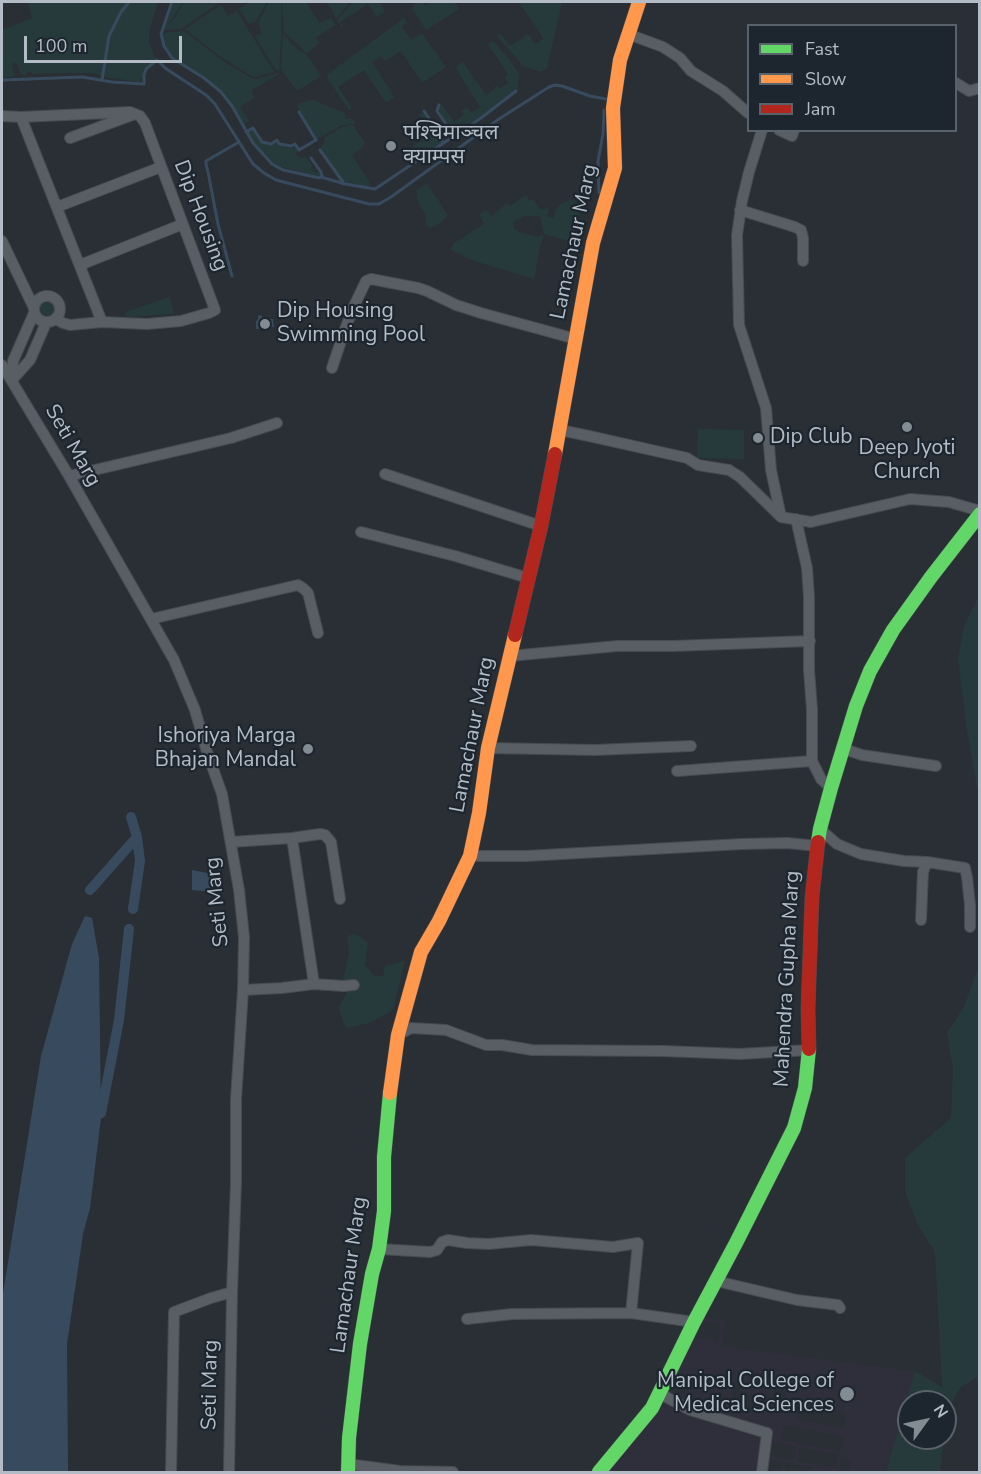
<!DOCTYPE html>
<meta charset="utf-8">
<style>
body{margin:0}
#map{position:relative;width:981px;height:1474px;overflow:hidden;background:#292f35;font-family:"Nunito Sans",sans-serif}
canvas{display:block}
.frame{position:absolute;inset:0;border:3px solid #b3bcc6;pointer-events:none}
.legend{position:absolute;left:747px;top:24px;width:210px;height:108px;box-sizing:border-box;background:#1d262f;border:2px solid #59626b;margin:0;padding:8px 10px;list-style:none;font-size:18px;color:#b3bcc6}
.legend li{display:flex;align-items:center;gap:12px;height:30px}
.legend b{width:30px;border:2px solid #59626b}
.north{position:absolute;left:897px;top:1390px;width:60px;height:60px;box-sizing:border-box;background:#1d262f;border:2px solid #59626b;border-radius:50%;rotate:57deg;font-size:16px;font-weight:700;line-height:24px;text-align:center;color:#b3bcc6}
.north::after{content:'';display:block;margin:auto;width:21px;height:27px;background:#838b93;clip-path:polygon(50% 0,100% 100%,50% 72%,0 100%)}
.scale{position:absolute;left:24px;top:36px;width:158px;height:27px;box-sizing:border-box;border:3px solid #b3bcc6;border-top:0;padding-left:8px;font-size:18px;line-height:21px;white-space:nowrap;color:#b3bcc6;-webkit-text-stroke:4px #1d262f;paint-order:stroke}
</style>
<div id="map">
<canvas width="981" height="1474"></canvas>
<div class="frame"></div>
<ul class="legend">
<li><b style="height:8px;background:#63d668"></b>Fast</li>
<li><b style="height:8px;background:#ff974d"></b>Slow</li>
<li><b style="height:8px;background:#b3261e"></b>Jam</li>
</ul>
<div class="north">N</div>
<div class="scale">100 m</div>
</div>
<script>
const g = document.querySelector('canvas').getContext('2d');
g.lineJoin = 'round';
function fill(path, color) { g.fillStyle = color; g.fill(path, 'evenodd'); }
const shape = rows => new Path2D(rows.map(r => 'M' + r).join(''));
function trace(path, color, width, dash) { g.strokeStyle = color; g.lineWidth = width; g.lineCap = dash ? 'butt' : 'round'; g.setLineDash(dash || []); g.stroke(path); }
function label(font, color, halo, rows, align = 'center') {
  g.font = font + ' "Nunito Sans","Noto Sans Devanagari",sans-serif'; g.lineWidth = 4.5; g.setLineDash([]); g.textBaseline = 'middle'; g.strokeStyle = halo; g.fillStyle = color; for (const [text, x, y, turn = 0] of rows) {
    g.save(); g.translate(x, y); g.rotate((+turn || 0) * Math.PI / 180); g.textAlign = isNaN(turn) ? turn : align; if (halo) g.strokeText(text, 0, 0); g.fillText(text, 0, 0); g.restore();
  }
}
fill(shape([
 [701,1315,727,1322,721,1346,915,1371,886,1472,849,1472,851,1460,842,1458,839,1472,813,1472,813,1468,787,1462,784,1472,781,1472,783,1463,771,1460,768,1472,671,1472,659,1469,658,1472,608,1472],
 [700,1321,721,1324,718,1341,696,1337],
 [676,1378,688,1384,683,1395,670,1389],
 [735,1378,744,1380,741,1393,755,1396,752,1410,729,1405],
 [775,1379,786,1380,784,1407,773,1406],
 [798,1403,846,1412,843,1428,795,1419],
 [784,1425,843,1437,841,1451,781,1440],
 [768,1441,796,1447,794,1460,765,1455],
 [799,1448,838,1455,836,1468,797,1461]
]), '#2f2f3b');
fill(shape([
 [28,2,158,2,149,32,149,42,156,60,145,68,140,82,105,77,94,73,50,73,32,74,31,72,28,72,26,76,23,75,20,72,17,65,14,62,12,66,15,76,2,78,2,30,32,18],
 [174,2,183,2,167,27,177,15,184,2,220,2,181,29,164,30,163,29,168,20],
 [251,2,267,2,256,21,249,24,239,9],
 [269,2,281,2,281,40,279,71,274,67,255,36,262,33,258,23],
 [282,2,306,2,320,23,331,18,336,25,316,37,320,43,307,53,284,32],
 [326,2,350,2,336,19,334,15,335,14],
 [353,2,379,2,384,9,384,12,377,17,368,4,340,22,344,27,342,28,337,20],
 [416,2,423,2,425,6,428,5,428,2,454,2,459,9,426,30,412,9],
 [519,2,562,2,547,68,541,72,523,66,496,35,500,33,510,46,528,34,535,44,544,39],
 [221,5,228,16,237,11,274,72,253,77,218,55,185,29],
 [404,18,407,23,401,26,411,40,422,33,446,67,422,83,401,51,385,61,381,56,372,62,394,97,386,103,364,70,338,87,352,108,349,110,327,78,328,74],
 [184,31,226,63,253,79,257,79,278,73,279,74,252,90,254,98,240,107,249,121,244,124,227,97,220,89,200,74,176,60,170,53,162,41,162,33],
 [283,34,297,49,307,55,321,76,297,91,281,69],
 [493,41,510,60,518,73,519,76,518,87,514,93,499,104,458,131,455,132,442,117,438,109,438,107,442,105,454,122,464,115,461,111,467,107,471,113,480,107,455,67,463,62,486,95,495,89,494,87,497,86,499,89,508,83,504,77,508,74,488,44],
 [313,100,343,112,345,115,345,118,347,119,353,119,356,123,340,126,316,140,296,105,304,102],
 [424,112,442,143,415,161,406,151,432,134,419,114],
 [352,124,365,143,363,145,364,147,352,155,369,182,370,188,345,183,320,149,324,143,324,138,340,128],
 [253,129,262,142,271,144,275,143,279,146,291,148,295,147,298,151,296,153,296,155,300,158,306,157,313,166,311,169,315,173,318,171,320,173,320,176,280,167,273,163,258,148,250,137,248,132],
 [427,183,448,215,439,224,431,228,428,227,425,222,426,216,418,202,417,196,417,190],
 [526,195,530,201,533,199,541,210,547,208,549,209,547,216,553,218,555,213,554,212,559,205,566,201,567,202,570,199,577,201,573,206,580,212,573,242,544,234,540,247,534,279,471,260,450,249,454,243,484,224,479,215,486,210,492,216,507,203,510,206],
 [524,216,540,216,544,234,538,237,519,232,513,227,515,221],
 [169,297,174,312,173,314,128,317,125,315,126,312],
 '40 308a8 8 0 1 1 16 0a8 8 0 1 1-16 0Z',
 [698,429,744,430,744,459,697,458],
 [979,596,979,798,967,730,958,659,964,626],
 [355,934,368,942,365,965,374,976,383,976,385,966,405,961,393,1010,370,1023,346,1028,338,1008,347,993,343,979,349,953,347,936],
 [979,966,979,1376,961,1387,954,1398,949,1410,945,1427,945,1402,909,1402,909,1438,944,1438,940,1472,886,1472,915,1371,942,1387,935,1253,917,1223,905,1191,905,1158,951,1118,953,1069,947,1033,964,1007]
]), '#273a3b');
fill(shape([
 [260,315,262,316,263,319,273,319,274,327,256,329,256,321,258,320,258,316],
 [192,870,212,874,214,892,192,890],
 [85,916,92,918,99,958,101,1118,90,1208,83,1234,67,1344,68,1472,2,1472,2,1300,41,1056,72,944]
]), '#384b5e');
trace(shape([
 [172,2,161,34,164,46,172,58,204,78,221,92,232,106,253,143,272,164,283,170,320,178,322,176,321,172,311,158],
 [2,80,82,77,112,82,144,84,144,75,146,69,157,60,165,68,206,95,215,104,253,164,264,173,276,180,369,204,379,204,391,197,499,119,549,87,555,85,562,86,590,96,606,99],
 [102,80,109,36,121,12,129,2],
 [439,105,437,111,449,128,456,134],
 [424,111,437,130,443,143],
 [246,132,253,128,262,142,271,144,277,140,279,144,291,146,295,144,299,150,316,140,299,112],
 [320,150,343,182],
 [321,177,345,184,375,189,481,118,516,91],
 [599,193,598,161,603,134,604,110],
 [232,276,218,224,208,172,206,164,206,161,239,142]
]), '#384b5e', 3);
trace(shape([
 [90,890,137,837,131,817],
 [133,909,140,861,137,837],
 [101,1113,119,1020,129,929]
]), '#384b5e', 10);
const street = shape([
 [628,34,663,47,680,58,691,71,723,91,748,113],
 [956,83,969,91,980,88],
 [2,116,21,117,130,112,140,116,145,123,215,310,209,313,181,321,147,324,102,322,70,325,63,323,56,319],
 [21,117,102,322],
 [762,130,749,172,742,201,737,235,739,325,766,408,771,470,781,517],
 [779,130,792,136,794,130],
 [70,138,132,115],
 [57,207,161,167],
 [740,210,795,227,801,230,803,238,803,261],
 [2,241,34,308],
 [80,265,183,224],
 '34 309a13 13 0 1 1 26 0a13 13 0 1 1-26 0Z',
 [2,365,69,476,174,660,195,710,207,752,222,794,239,890,244,937,243,990,236,1099,236,1182,232,1292,229,1472],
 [332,368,344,332,354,306,366,281,371,279,418,288,427,291,456,305,481,313,576,339],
 [12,380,13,361,34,313],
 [12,380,30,360,46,323],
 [560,430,589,436,687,458,698,465,729,470,740,477,781,517,811,522,910,499,949,502,980,511],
 [385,474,541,526],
 [69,476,231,438,277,423],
 [796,519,807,568,809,597,809,670,812,709,812,761,821,779,831,788],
 [361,532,455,556,528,578],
 [151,619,298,585,304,589,308,593,318,633],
 [510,656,617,646,673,646,810,641],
 [488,748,595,750,691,746],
 [844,749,862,755,936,766],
 [677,771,812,761],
 [820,829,837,844,861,854,904,861,927,862,923,872,921,920],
 [292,838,314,984],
 [231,842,292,838,320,834,325,835,331,842,340,899],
 [470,856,526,856,742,844,787,843,818,846],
 [927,862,965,868,967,877,970,905,970,927],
 [243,990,282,988,314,984,343,986,354,985],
 [398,1035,411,1028,446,1030,486,1045,502,1045,532,1050,663,1051,740,1054,809,1050],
 [379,1249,430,1252,437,1250,442,1242,448,1240,467,1243,489,1244,531,1240,613,1247,638,1243,631,1313],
 [716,1281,797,1300,838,1305,840,1308],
 [467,1319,512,1314,631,1313,694,1322],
 [659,1393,690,1410,767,1433,762,1472],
 [348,1464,400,1471,453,1472],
 [171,1472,174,1312,211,1298,232,1292]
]);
const fast = shape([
 [818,842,820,829,831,788,856,706,870,671,893,630,931,577,980,514],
 [348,1472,349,1438,360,1344,372,1274,379,1249,384,1211,384,1157,390,1093],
 [599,1472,652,1408,694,1322,736,1243,794,1128,805,1088,809,1049]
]);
const slow = shape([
 [555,454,593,243,615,168,613,108,620,60,639,2],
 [390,1093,398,1035,421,952,439,921,470,856,479,813,488,748,515,635]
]);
const jam = shape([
 [515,635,541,526,555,454],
 [809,1049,808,1009,812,897,818,842]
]);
trace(street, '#474b50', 12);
trace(fast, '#474c52', 15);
trace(slow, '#474c52', 15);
trace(jam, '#474c52', 15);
trace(street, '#585e63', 10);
trace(fast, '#63d668', 14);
trace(slow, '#ff974d', 14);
trace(jam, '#b3261e', 14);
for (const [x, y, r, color] of [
 [391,146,6,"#838b93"],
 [265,324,6,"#838b93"],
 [907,427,6,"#838b93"],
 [758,438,6,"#838b93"],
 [308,749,6,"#838b93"],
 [847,1394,8,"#838b93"]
]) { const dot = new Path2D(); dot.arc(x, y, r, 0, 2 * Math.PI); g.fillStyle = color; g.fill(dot); trace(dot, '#1d262f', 2); }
label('21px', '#b3bcc6', '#1d262f', [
 ["पश्‍चिमाञ्‍चल",403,134],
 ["क्याम्पस",403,158],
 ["Dip Housing",277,312],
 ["Swimming Pool",277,336],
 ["Dip Club",770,438],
 ["Deep Jyoti",907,449,"center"],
 ["Church",907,473,"center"],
 ["Ishoriya Marga",296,737,"right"],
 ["Bhajan Mandal",296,761,"right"],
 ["Manipal College of",834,1382,"right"],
 ["Medical Sciences",834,1406,"right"]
], 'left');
label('21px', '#b3bcc6', '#1d262f', [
 ["Dip Housing",200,216,69],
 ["Lamachaur Marg",575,242,-78],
 ["Seti Marg",72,446,60],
 ["Lamachaur Marg",473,735,-79],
 ["Seti Marg",218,902,-96],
 ["Mahendra Gupha Marg",788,979,-87],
 ["Lamachaur Marg",350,1275,-82],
 ["Seti Marg",211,1385,-89]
]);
</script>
